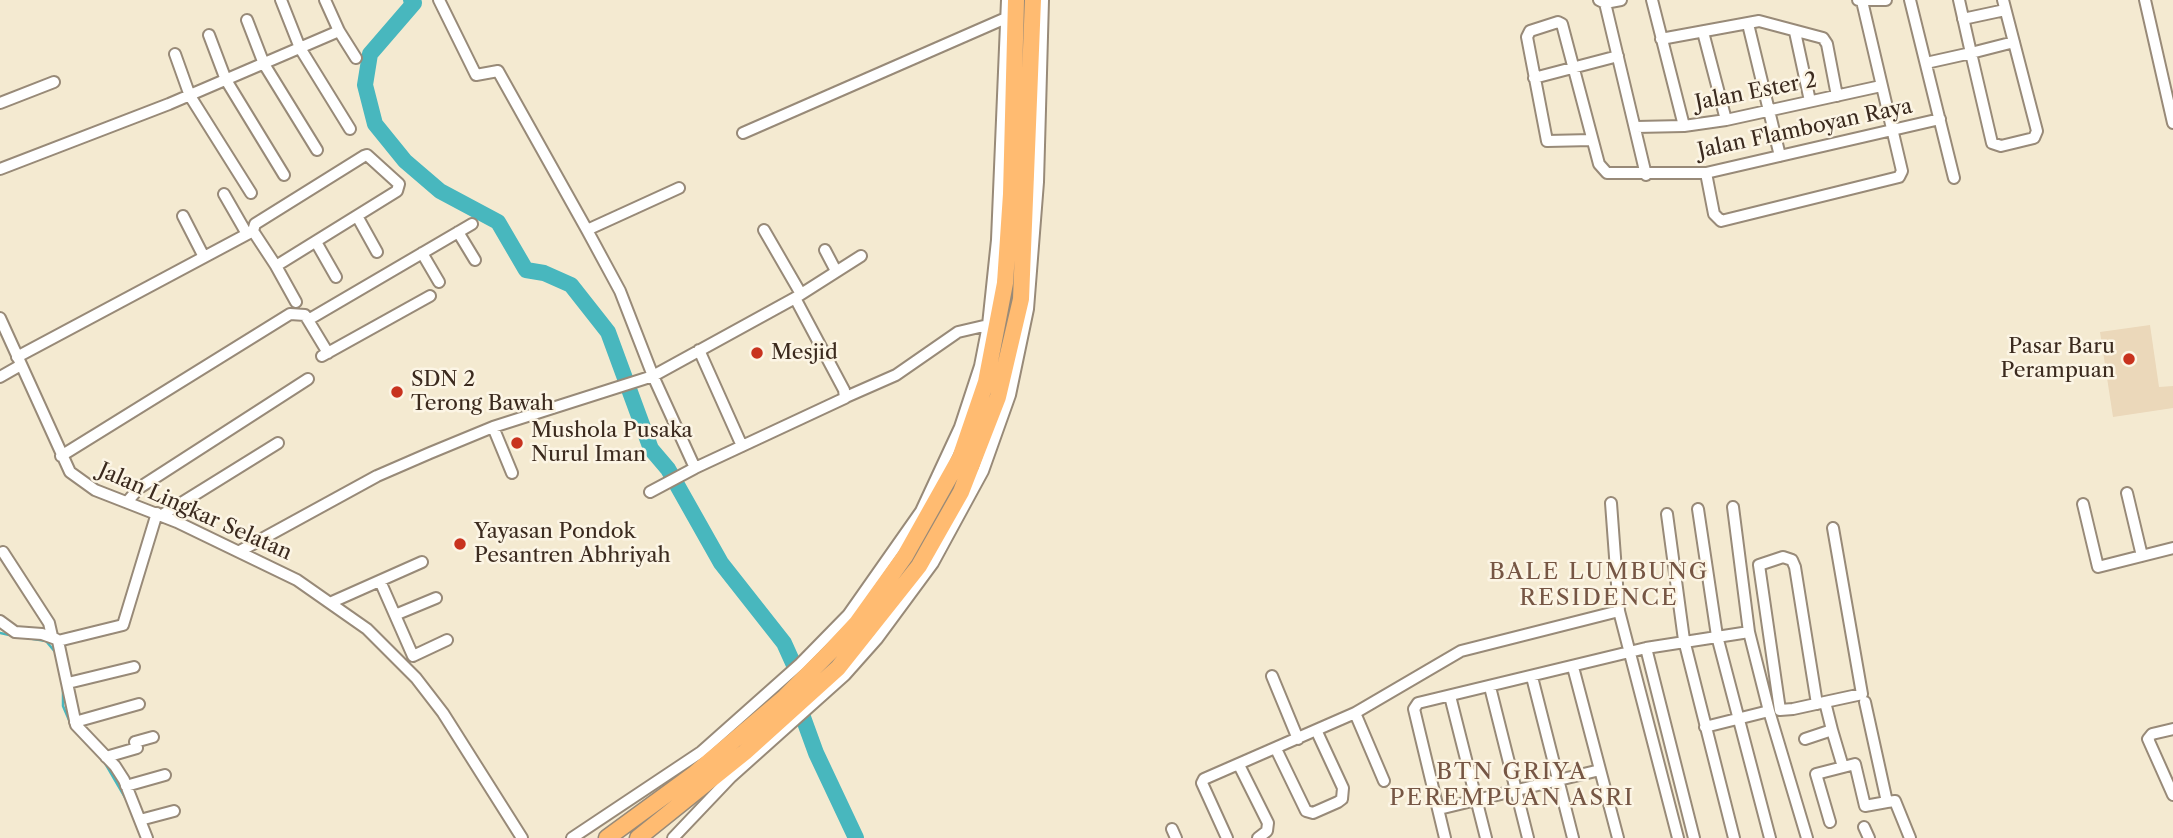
<!DOCTYPE html>
<style>
body{margin:0}
canvas{display:block;background:#f4ead1}
</style>
<canvas width="2173" height="838"></canvas>
<script>
const g = document.querySelector('canvas').getContext('2d');
g.lineJoin = 'round';
function fill(path, color) { g.fillStyle = color; g.fill(path, 'evenodd'); }
const shape = rows => new Path2D(rows.map(r => 'M' + r).join(''));
function trace(path, color, width, dash) { g.strokeStyle = color; g.lineWidth = width; g.lineCap = dash ? 'butt' : 'round'; g.setLineDash(dash || []); g.stroke(path); }
function label(font, color, halo, rows, align = 'center') {
  g.font = font + ' "Libre Caslon Text",serif'; g.lineWidth = 5; g.setLineDash([]); g.textBaseline = 'middle'; g.strokeStyle = halo; g.fillStyle = color; for (const [text, x, y, turn = 0] of rows) {
    g.save(); g.translate(x, y); g.rotate((+turn || 0) * Math.PI / 180); g.textAlign = isNaN(turn) ? turn : align; if (halo) g.strokeText(text, 0, 0); g.fillText(text, 0, 0); g.restore();
  }
}
fill(shape([
 [2150,325,2159,387,2173,386,2173,408,2113,417,2100,332]
]), '#ebd8ba');
trace(shape([
 [0,633,14,636],
 [27,638,46,641,56,653],
 [63,687,63,706,72,727],
 [76,732,98,755],
 [105,763,126,799]
]), '#48b7be', 2.5);
trace(shape([
 [411,0,414,3,370,54,365,85,375,124,405,161,440,191,498,222,526,270,544,273,571,285,608,332,651,449,668,469,721,563,784,643,798,674,800,709,816,753,856,838]
]), '#48b7be', 16);
const minor = shape([
 [281,0,300,48,350,129],
 [325,0,339,31,356,58],
 [439,0,476,75,498,71,587,230,620,291,653,376,695,468],
 [1599,0,1605,3,1646,175],
 [1652,0,1684,126],
 [1858,0,1886,0],
 [1910,0,1954,178],
 [1959,0,1971,53,2014,42],
 [2145,0,2173,123],
 [1605,3,1621,0],
 [1963,19,2005,10],
 [247,20,264,64,317,150],
 [1748,24,1780,156],
 [1703,32,1726,120],
 [1795,32,1810,101],
 [209,35,226,80,284,175],
 [1661,39,1759,21,1823,38,1827,44,1837,96],
 [175,54,190,96,251,193],
 [1926,63,1971,53,1992,143,2001,146,2034,138,2037,131,2003,0],
 [1534,78,1618,56],
 [0,103,54,82],
 [1636,127,1684,126,1726,120,1881,86],
 [743,133,1006,18],
 [1592,140,1547,141,1527,37,1530,31,1558,22,1562,24,1599,164,1607,173,1706,173,1940,119],
 [0,169,169,104,339,31],
 [1706,173,1714,214,1721,221,1899,177,1902,171,1862,1],
 [224,194,247,234],
 [183,216,204,257],
 [357,216,377,252],
 [587,230,679,188],
 [764,230,801,294],
 [458,232,475,260],
 [316,242,336,277],
 [825,250,836,271],
 [422,253,439,282],
 [276,266,296,302],
 [0,318,70,472,95,490,177,522,297,580,367,629,416,678,443,713,522,838],
 [308,320,472,224],
 [699,350,742,446],
 [322,356,430,296],
 [17,357,253,231,255,224,364,156,367,155,399,184,397,191,276,266,253,231],
 [0,377,21,365],
 [846,397,896,375,958,332,988,325],
 [493,427,512,473],
 [61,456,290,314,305,315,328,353],
 [650,492,695,468,845,398,844,390,795,298],
 [2127,493,2142,556],
 [127,502,139,488,308,379],
 [1611,503,1619,611,1678,838],
 [2083,504,2098,567,2173,548],
 [1733,507,1749,632,1769,711],
 [1698,509,1717,636,1770,838],
 [1667,514,1684,640,1734,838],
 [162,515,278,443],
 [240,551,377,476,430,453,493,427,653,376,795,298,861,256],
 [3,552,49,623,52,636],
 [380,581,413,656,447,640],
 [332,602,422,562],
 [395,615,436,598],
 [0,621,15,632,42,634,56,639],
 [1646,648,1694,838],
 [1573,667,1618,838],
 [1272,676,1298,739],
 [1532,677,1573,838],
 [68,683,134,667],
 [1490,687,1528,838],
 [1450,696,1486,838],
 [1825,702,1832,730],
 [1865,702,1887,802,1895,801,1910,838],
 [1817,704,1795,567,1792,560,1783,557,1759,565,1780,710,1793,709,1825,702,1862,694,1833,528],
 [1355,713,1384,781],
 [75,722,139,704],
 [1705,727,1769,711,1807,838],
 [2173,729,2152,734,2148,739,2173,795],
 [1805,739,1832,730,1843,767],
 [1276,749,1306,811,1313,813,1338,802,1342,799,1343,788,1317,732],
 [106,757,137,748,135,742,153,737],
 [1239,765,1268,823,1267,831,1258,838],
 [126,786,165,775],
 [1439,809,1600,770],
 [140,820,174,811],
 [1830,822,1816,774,1855,764,1865,806,1887,802],
 [1864,827,1869,838],
 [1172,829,1176,838],
 [147,838,124,780,115,766,76,725,58,641,123,625,157,513],
 [572,838,701,752,800,664,848,615,921,511,960,427,980,366,988,325,997,240,1007,0],
 [673,838,731,777,845,675,877,639,933,563,983,471,1010,395,1028,309,1038,182,1043,0],
 [1227,838,1202,783,1204,779,1355,713,1461,651,1619,611],
 [1445,838,1414,709,1418,703,1646,648,1749,632]
]);
const highway = shape([
 [607,838,693,775,785,697,830,652,857,623,905,556,960,458,986,382,1005,283,1011,194,1016,0],
 [638,838,745,752,838,668,919,566,961,492,998,397,1021,299,1033,0]
]);
trace(minor, '#988a78', 14);
trace(highway, '#988a78', 19);
trace(minor, '#fff', 10);
trace(highway, '#ffbb71', 16);
for (const [x, y, r, color] of [
 [757,353,7,"#c8321e"],
 [2129,359,7,"#c8321e"],
 [397,392,7,"#c8321e"],
 [517,443,7,"#c8321e"],
 [460,544,7,"#c8321e"]
]) { const dot = new Path2D(); dot.arc(x, y, r, 0, 2 * Math.PI); g.fillStyle = color; g.fill(dot); trace(dot, '#fcf5e5', 2.5); }
label('21px', '#3b2a1e', '#fcf5e5', [
 ["Jalan Ester 2",1756,92,-11],
 ["Jalan Flamboyan Raya",1805,129,-12],
 ["Jalan Lingkar Selatan",195,512,24]
]);
label('21px', '#3b2a1e', '#fcf5e5', [
 ["Pasar Baru",2115,347,"right"],
 ["Perampuan",2115,371,"right"],
 ["Mesjid",771,353],
 ["SDN 2",411,380],
 ["Terong Bawah",411,404],
 ["Mushola Pusaka",531,431],
 ["Nurul Iman",531,455],
 ["Yayasan Pondok",474,532],
 ["Pesantren Abhriyah",474,556]
], 'left');
g.letterSpacing = '2px';
label('23px', '#765644', '#fcf5e5', [
 ["BALE LUMBUNG",1599,572],
 ["RESIDENCE",1599,598],
 ["BTN GRIYA",1512,772],
 ["PEREMPUAN ASRI",1512,798]
]);
g.letterSpacing = '0px';
</script>
